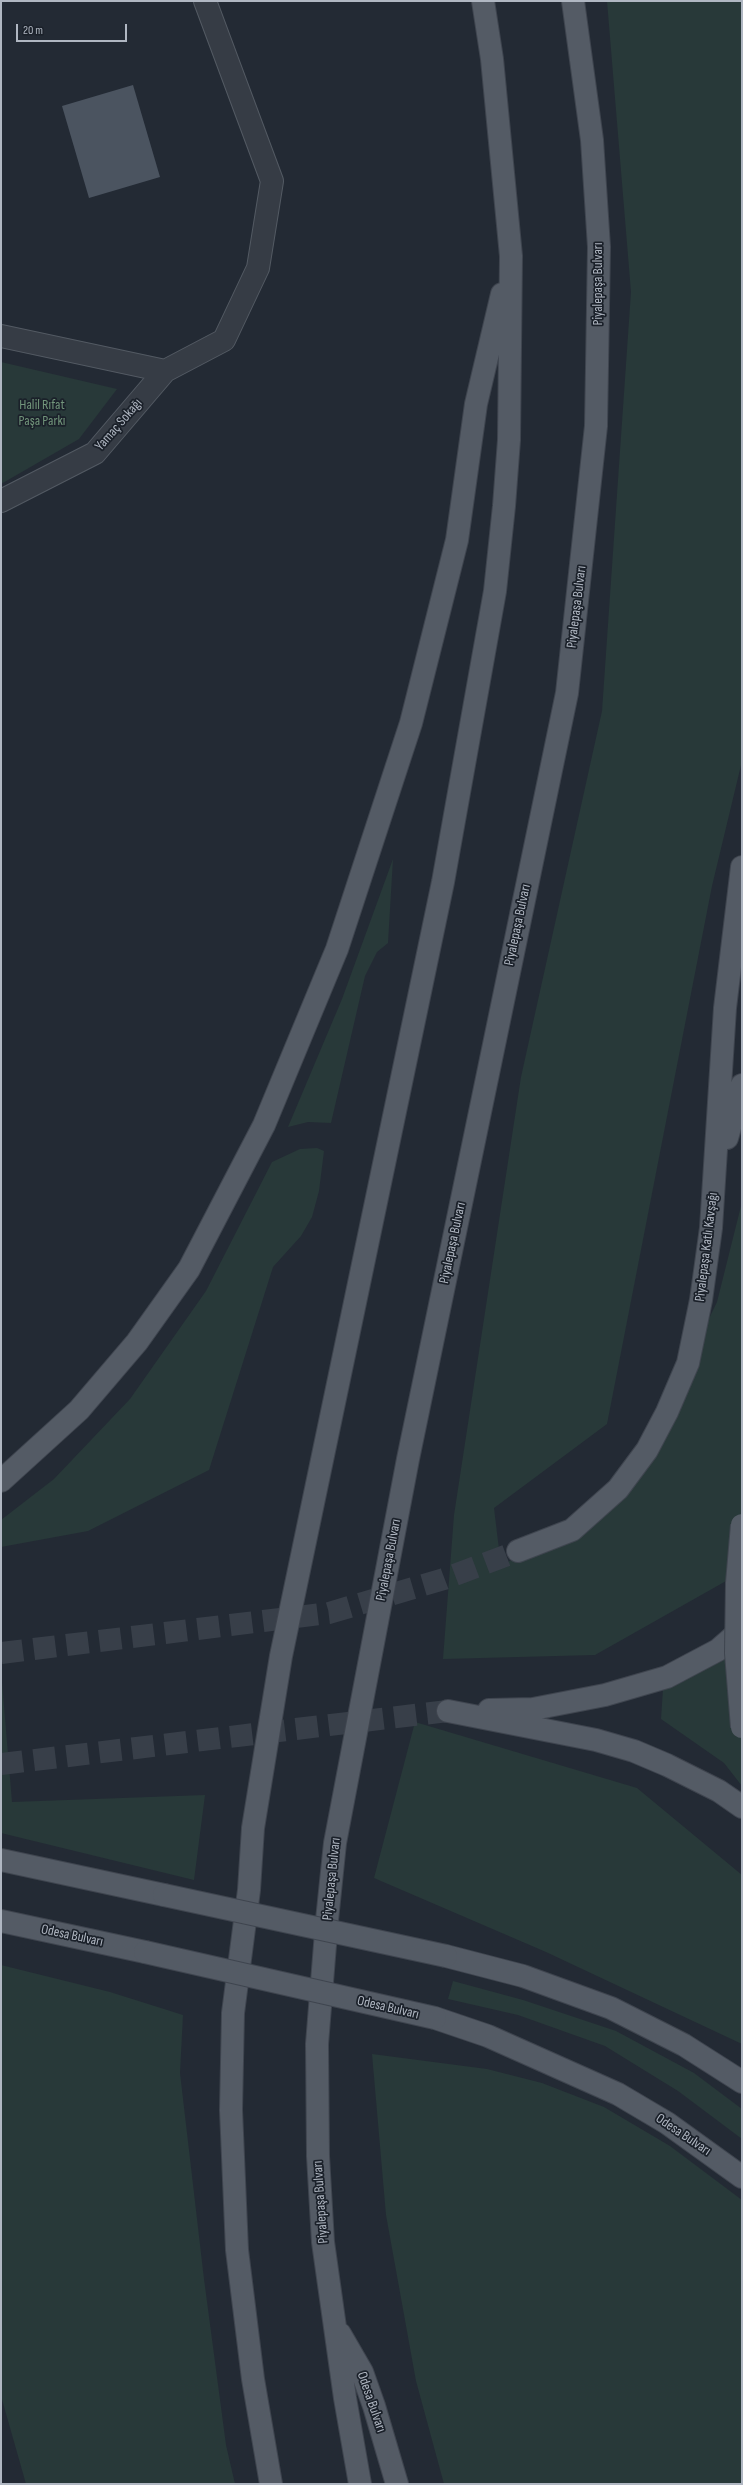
<!DOCTYPE html>
<meta charset="utf-8">
<style>
body{margin:0}
#map{position:relative;width:743px;height:2485px;overflow:hidden;background:#232a34;font-family:"Sofia Sans Condensed",sans-serif}
canvas{display:block}
.frame{position:absolute;inset:0;border:2px solid #b0b7c2;pointer-events:none}
.scale{position:absolute;left:16px;top:24px;width:111px;height:18px;box-sizing:border-box;border:2px solid #b0b7c2;border-top:0;padding-left:5px;font-size:12px;line-height:14px;white-space:nowrap;color:#b0b7c2;-webkit-text-stroke:3px #1b212a;paint-order:stroke}
</style>
<div id="map">
<canvas width="743" height="2485"></canvas>
<div class="frame"></div>
<div class="scale">20 m</div>
</div>
<script>
const g = document.querySelector('canvas').getContext('2d');
g.lineJoin = 'round';
function fill(path, color) { g.fillStyle = color; g.fill(path, 'evenodd'); }
const shape = rows => new Path2D(rows.map(r => 'M' + r).join(''));
function trace(path, color, width, dash) { g.strokeStyle = color; g.lineWidth = width; g.lineCap = dash ? 'butt' : 'round'; g.setLineDash(dash || []); g.stroke(path); }
function label(font, color, halo, rows, align = 'center') {
  g.font = font + ' "Sofia Sans Condensed",sans-serif'; g.lineWidth = 3.5; g.setLineDash([]); g.textBaseline = 'middle'; g.strokeStyle = halo; g.fillStyle = color; for (const [text, x, y, turn = 0] of rows) {
    g.save(); g.translate(x, y); g.rotate((+turn || 0) * Math.PI / 180); g.textAlign = isNaN(turn) ? turn : align; if (halo) g.strokeText(text, 0, 0); g.fillText(text, 0, 0); g.restore();
  }
}
fill(shape([
 [607,1,742,1,742,761,712,886,607,1424,494,1508,501,1566,623,1495,717,1302,742,1202,742,1572,595,1655,443,1659,454,1515,521,1077,602,711,631,292],
 [1,362,117,389,79,439,1,484],
 [393,859,388,943,377,952,365,976,331,1123,308,1122,288,1127,342,999],
 [317,1148,324,1151,319,1191,312,1217,301,1236,273,1267,209,1470,88,1531,1,1547,1,1520,54,1479,130,1399,206,1291,272,1162,300,1149],
 [742,1639,742,1786,724,1763,661,1719,663,1689],
 [1,1670,12,1802,205,1795,194,1880,1,1833],
 [415,1722,637,1788,742,1875,742,2044,546,1952,374,1878],
 [1,1965,110,1992,183,2015,180,2073,204,2279,226,2445,235,2484,26,2484,1,2396],
 [453,1981,523,2000,616,2031,694,2073,742,2109,742,2139,678,2091,605,2046,518,2015,448,1999],
 [372,2054,487,2069,542,2083,604,2107,670,2146,742,2200,742,2484,444,2484,416,2381,386,2215]
]), '#283939');
fill(shape([
 [133,85,160,177,89,198,62,106]
]), '#4b5460');
trace(shape([
 [1,1653,329,1613,444,1579,518,1551],
 [1,1764,448,1711]
]), '#383f49', 22, [22, 11]);
const street = shape([
 [1,336,165,371,224,340,258,268,272,181,205,1],
 [1,501,95,453,165,371]
]);
const primary = shape([
 [727,1138,742,1085],
 [1,1481,79,1410,137,1342,189,1269,264,1125,337,949,411,723,457,540,476,404,502,294],
 [518,1551,572,1530,618,1489,647,1450,667,1412,688,1363,701,1300,711,1228,725,1008,742,867],
 [489,1710,533,1709,605,1695,667,1677,718,1650,742,1629],
 [448,1711,596,1740,634,1751,667,1765,719,1791,742,1807],
 [1,1860,164,1895],
 [1,1921,145,1952],
 [446,1956,523,1976,611,2008,684,2045,742,2082],
 [435,2018,488,2036,618,2094,667,2123,742,2177],
 [340,2334,362,2372,374,2406,397,2484],
 [271,2484,253,2379,237,2250,231,2110,233,2013,249,1890,253,1828,281,1656,443,882,495,591,504,506,509,440,511,256,492,59,483,1],
 [360,2484,345,2398,323,2242,318,2156,317,2044,327,1920,335,1843,408,1459,567,693,596,426,599,247,592,140,573,1]
]);
trace(street, '#535a63', 24);
trace(primary, '#3f454f', 24);
trace(street, '#363c45', 22);
trace(primary, '#545b65', 22);
const primaryBridge = shape([
 [742,1525,737,1583,736,1653,742,1727],
 [164,1895,446,1956],
 [145,1952,435,2018]
]);
trace(primaryBridge, '#3f454f', 24, []);
trace(primaryBridge, '#545b65', 22);
label('14px', '#b0b7c2', '#1b212a', [
 ["Piyalepaşa Bulvarı",598,284,-90],
 ["Yamaç Sokağı",119,425,-49],
 ["Piyalepaşa Bulvarı",577,607,-83],
 ["Piyalepaşa Bulvarı",518,925,-78],
 ["Piyalepaşa Bulvarı",453,1243,-78],
 ["Piyalepaşa Katlı Kavşağı",707,1247,-83],
 ["Piyalepaşa Bulvarı",389,1560,-79],
 ["Piyalepaşa Bulvarı",332,1879,-84],
 ["Odesa Bulvarı",72,1936,12],
 ["Odesa Bulvarı",388,2008,13],
 ["Odesa Bulvarı",683,2135,34],
 ["Piyalepaşa Bulvarı",321,2202,-94],
 ["Odesa Bulvarı",371,2402,71]
]);
label('14px', '#72957b', '#1b212a', [
 ["Halil Rıfat",42,405],
 ["Paşa Parkı",42,421]
]);
</script>
